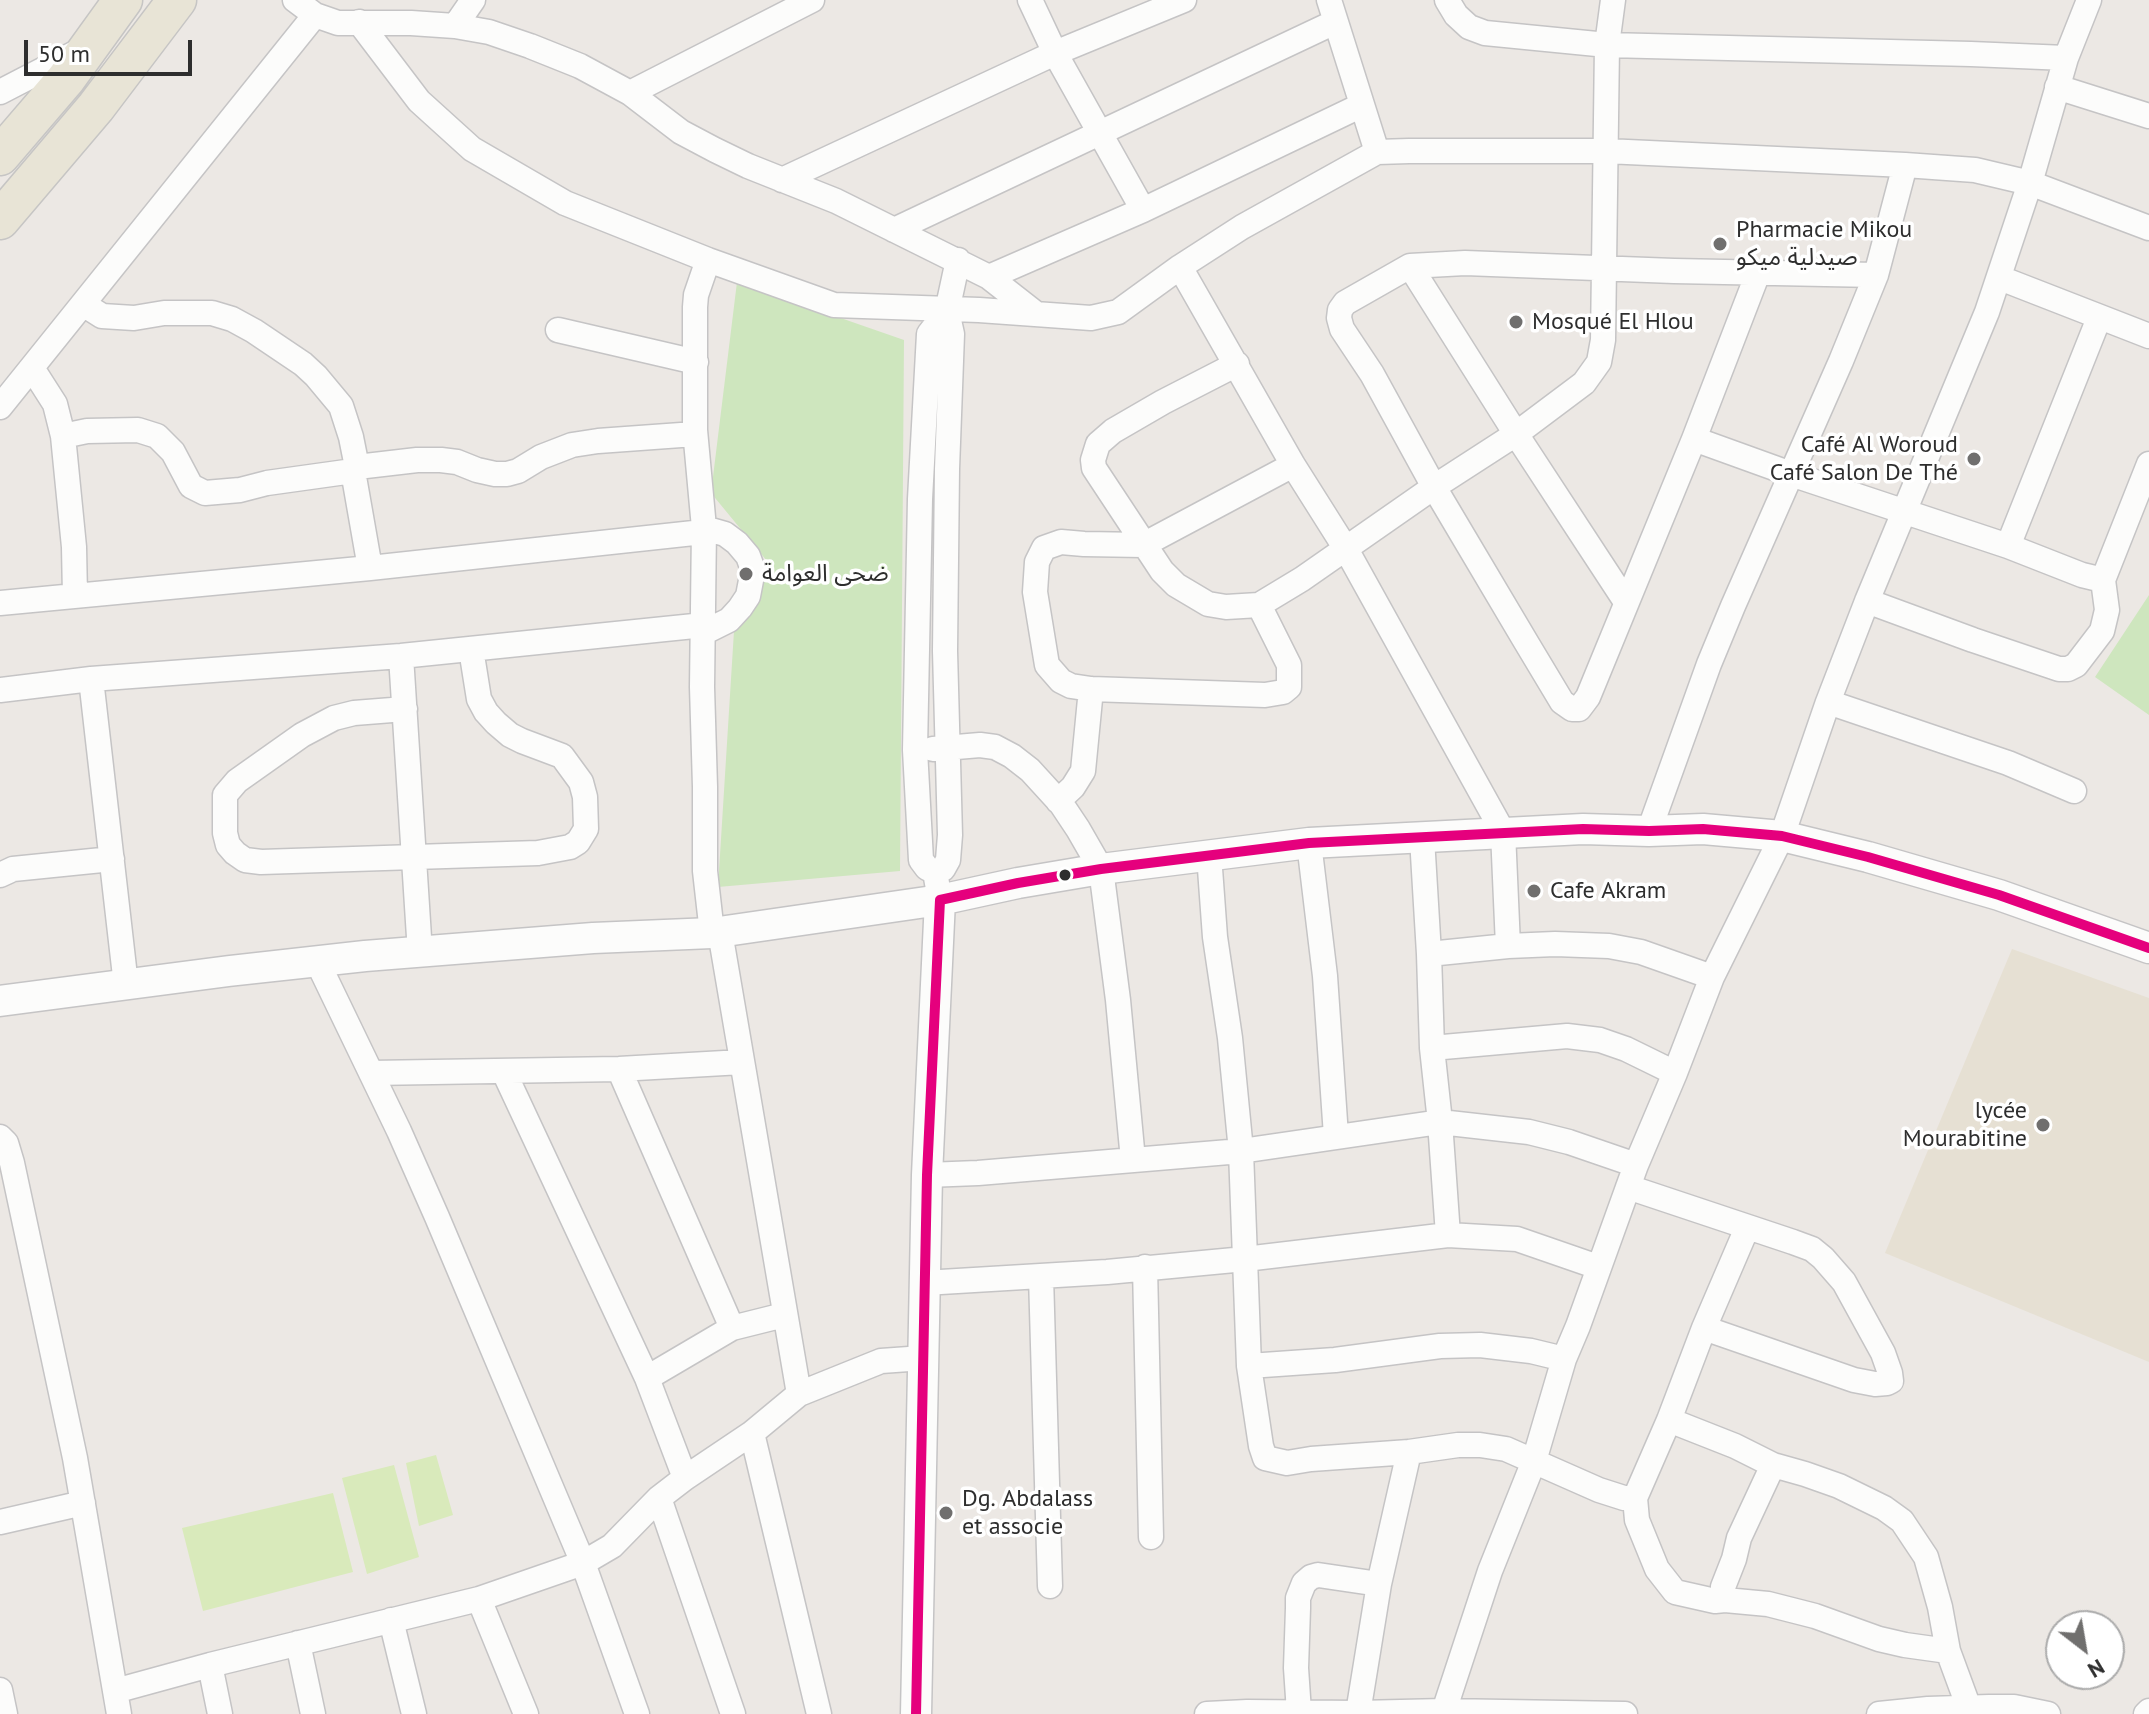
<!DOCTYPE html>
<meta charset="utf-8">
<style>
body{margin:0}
#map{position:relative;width:2149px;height:1714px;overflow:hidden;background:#ece8e4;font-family:"PT Sans",sans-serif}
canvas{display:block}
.north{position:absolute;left:2045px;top:1610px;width:80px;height:80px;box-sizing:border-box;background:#fff;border:2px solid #ababab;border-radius:50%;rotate:149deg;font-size:22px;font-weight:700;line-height:32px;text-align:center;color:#2e2e2e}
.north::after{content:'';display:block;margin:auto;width:28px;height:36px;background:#706f6e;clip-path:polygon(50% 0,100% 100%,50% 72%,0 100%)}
.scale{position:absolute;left:24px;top:40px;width:168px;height:36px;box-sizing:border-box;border:4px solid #2e2e2e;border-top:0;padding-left:10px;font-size:24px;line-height:28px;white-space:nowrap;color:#2e2e2e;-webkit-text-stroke:6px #fff;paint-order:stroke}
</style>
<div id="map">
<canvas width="2149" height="1714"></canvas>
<div class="north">N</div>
<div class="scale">50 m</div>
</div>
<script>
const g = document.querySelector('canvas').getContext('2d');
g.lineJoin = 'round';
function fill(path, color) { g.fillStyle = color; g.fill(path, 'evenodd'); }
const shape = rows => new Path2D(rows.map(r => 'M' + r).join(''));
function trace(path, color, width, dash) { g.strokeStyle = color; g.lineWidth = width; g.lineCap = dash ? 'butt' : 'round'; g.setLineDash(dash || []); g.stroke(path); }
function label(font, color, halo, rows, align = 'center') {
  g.font = font + ' "PT Sans","Noto Sans Arabic",sans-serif'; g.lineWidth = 7; g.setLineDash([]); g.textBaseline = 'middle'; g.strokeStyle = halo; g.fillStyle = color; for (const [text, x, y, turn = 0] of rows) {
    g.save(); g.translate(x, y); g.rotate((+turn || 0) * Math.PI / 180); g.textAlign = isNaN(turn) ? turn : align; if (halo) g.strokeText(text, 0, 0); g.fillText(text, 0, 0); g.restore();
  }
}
fill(shape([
 [2012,949,2149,998,2149,1362,1885,1253]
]), '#e6e0d3');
fill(shape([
 [737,282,904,340,900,871,718,887,734,631,752,609,767,561,711,493],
 [2149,595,2149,715,2095,677]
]), '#cee6be');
fill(shape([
 [436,1455,453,1515,419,1526,406,1463],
 [394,1465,419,1557,367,1574,342,1478],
 [333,1493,353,1572,203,1611,182,1528]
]), '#d9eabb');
const minor = shape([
 [295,0,315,15,338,23,411,23,455,26,489,32,530,46,580,66,630,93,681,132,715,150,748,166,836,201,989,277,1035,313],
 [1030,0,1055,53,1143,210],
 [1329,0,1377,152],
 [1447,0,1456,15,1469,27,1485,33,1607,45,1971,54,2066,58],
 [359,22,419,101,472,149,565,203,708,260,834,305,979,310,1091,318,1118,312,1180,267,1242,227,1377,152,1409,151,1606,151,1905,165,1975,170,2030,183,2149,228],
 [455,26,473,0],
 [2057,87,2149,116],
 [0,92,83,49],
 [630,93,812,0],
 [782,180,1055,53,1184,0],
 [894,230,1335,22],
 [708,260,696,295,695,307,695,430,704,528,702,687,705,787,705,871,712,933],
 [1410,266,1516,434,1626,602],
 [1180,267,1293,465,1346,549,1503,832,1508,946],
 [1758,273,1694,439,1588,697,1579,709,1572,709,1562,702,1526,642,1434,487,1372,374,1342,329,1339,318,1340,310,1345,303,1410,266,1465,263,1674,271,1876,275],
 [989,277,1143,210,1362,105],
 [2000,278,2149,336],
 [83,304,102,316,134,318,164,313,212,313,232,319,254,331,303,364,316,376,341,406,351,437,357,467,353,471],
 [558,330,696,362],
 [1237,364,1163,402,1113,431,1098,444,1093,460,1094,468,1162,571,1176,585,1208,604,1226,607,1259,605,1302,579,1434,487,1516,434,1584,383,1599,362,1603,340,1607,45,1613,0],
 [32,368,55,404,63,436],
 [0,407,315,15],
 [1694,439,1791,474,2008,546,2082,575,2103,580],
 [357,467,417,460,441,460,457,462,477,470,495,474,507,474,518,471,541,457,572,445,598,441,695,434],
 [2008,546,2099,318],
 [75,596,74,547,63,436,87,431,138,430,157,436,173,452,191,486,205,493,240,490,267,483,353,471,370,568],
 [1867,601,1973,640,2059,669,2068,669,2076,665,2102,631,2107,610,2103,580,2149,464],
 [0,603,370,568,703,532],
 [1259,605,1289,665,1289,687,1283,692,1265,695,1091,689,1071,686,1061,681,1047,665,1035,592,1037,562,1044,548,1061,542,1084,544,1143,545,1293,465],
 [703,633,729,620,740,608,748,596,753,570,748,556,737,543,725,534,704,528],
 [401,656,420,953],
 [91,679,126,985],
 [0,690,91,679,401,656,704,625],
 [1828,702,2008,763,2074,791],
 [405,709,354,713,334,718,302,735,237,781,225,795,225,833,228,845,235,853,245,860,261,862,538,853,570,847,578,842,586,829,585,797,581,782,562,756,522,741,510,735,496,723,486,712,479,699,471,649],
 [933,749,980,745,995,747,1012,756,1030,770,1062,805,1078,829,1101,869,1118,1000,1133,1160],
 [1058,801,1073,787,1083,771,1091,689],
 [1649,831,1709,664,1733,606,1841,361,1876,275,1905,165],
 [1422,838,1429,954,1432,1048,1440,1122,1448,1235],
 [1309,843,1325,976,1336,1136],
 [1209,855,1215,937,1230,1038,1241,1151,1249,1366,1261,1446,1265,1458,1287,1463,1311,1459,1409,1452,1458,1445,1480,1445,1506,1449,1599,1490,1624,1498,1635,1498],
 [935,872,943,869,948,860,950,835,945,651,947,469,952,334,947,311],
 [0,875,13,869,112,859],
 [940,900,935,872,927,868,921,860,915,750,920,499,929,334,947,311,958,260],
 [720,932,799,1394],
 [1429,954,1508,946,1555,944,1609,946,1641,952,1712,977],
 [317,961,399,1131,437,1217,583,1563,637,1714],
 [1432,1048,1567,1036,1600,1040,1626,1049,1675,1073],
 [619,1069,732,1328],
 [504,1072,647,1378,685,1478],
 [371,1073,619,1069,742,1062],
 [0,1137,6,1143,12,1163,75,1458,119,1714],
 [927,1175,978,1173,1241,1151,1440,1122,1529,1132,1569,1142,1636,1165],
 [1628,1187,1793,1242,1812,1249,1823,1258,1844,1282,1883,1353,1890,1373,1891,1381,1887,1383,1875,1384,1854,1380,1704,1328],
 [1145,1267,1151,1537],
 [1041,1276,1050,1586],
 [924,1283,1107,1272,1245,1259,1448,1235,1517,1239,1598,1267],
 [1249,1366,1335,1360,1440,1346,1480,1345,1531,1351,1564,1359],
 [647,1378,732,1328,784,1315],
 [1669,1420,1735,1446,1773,1465,1805,1474,1839,1486,1884,1508,1902,1521,1926,1557,1940,1607,1948,1651,1969,1708],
 [752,1433,819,1714],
 [1773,1465,1739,1538,1734,1559,1723,1587,1725,1600,1768,1604,1815,1616,1879,1639,1905,1645,1948,1651],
 [659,1498,733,1714],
 [0,1522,83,1503],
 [479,1599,526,1714],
 [1725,1600,1715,1601,1675,1592,1657,1569,1637,1520,1635,1498,1669,1420,1704,1328,1747,1228],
 [391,1620,414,1714],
 [298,1643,313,1714],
 [210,1665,220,1714],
 [0,1690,5,1714],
 [115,1691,210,1665,479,1599,583,1563,612,1546,659,1498,685,1478,752,1433,799,1394,881,1361,923,1358],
 [1444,1711,1490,1571,1534,1461,1564,1359,1578,1326,1636,1165,1675,1073,1712,977,1782,836,1828,702,1867,601,1987,312,2030,183,2066,58,2089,0],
 [1299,1712,1296,1668,1298,1608,1298,1598,1304,1583,1311,1577,1318,1575,1379,1584],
 [1358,1713,1379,1584,1409,1452],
 [1207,1714,1247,1712,1358,1713,1444,1711,1625,1714],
 [1879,1714,1928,1709,1989,1707,2014,1707,2048,1714],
 [2146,1714,2149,1711]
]);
const tertiary = shape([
 [0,1001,229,971,365,956,593,938,712,933,940,900,1018,883,1101,869,1309,843,1583,829,1649,831,1703,829,1782,836,1868,857,1999,895,2149,948],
 [916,1714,927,1175,940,900]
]);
const primary = shape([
 [0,156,66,79,123,0],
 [0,220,96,107,177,0]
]);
trace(minor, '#c5c4c5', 27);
trace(tertiary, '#c5c4c5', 33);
trace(primary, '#c6c5c4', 41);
trace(minor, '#fcfcfb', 24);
trace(tertiary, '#fcfcfb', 30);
trace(primary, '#e8e4d6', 38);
trace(shape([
 [940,900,1018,883,1101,869,1309,843,1583,829,1649,831,1703,829,1782,836,1868,857,1999,895,2149,948],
 [916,1714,927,1175,940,900]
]), '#e5007d', 10);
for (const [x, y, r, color] of [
 [1720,244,8,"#706f6e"],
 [1516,322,8,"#706f6e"],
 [1974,459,8,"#706f6e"],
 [746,574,8,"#706f6e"],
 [1065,875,7,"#2e2e2e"],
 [1534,891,8,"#706f6e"],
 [2043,1125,8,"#706f6e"],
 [946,1513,8,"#706f6e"]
]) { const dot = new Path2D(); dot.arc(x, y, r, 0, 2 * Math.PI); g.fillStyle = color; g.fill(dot); trace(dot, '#fff', 3); }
label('24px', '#2e2e2e', '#fff', [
 ["Pharmacie Mikou",1736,230],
 ["صيدلية ميكو",1736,258],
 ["Mosqué El Hlou",1532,322],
 ["Café Al Woroud",1958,445,"right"],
 ["Café Salon De Thé",1958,473,"right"],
 ["ضحى العوامة",762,574],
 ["Cafe Akram",1550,891],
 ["lycée",2027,1111,"right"],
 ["Mourabitine",2027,1139,"right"],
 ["Dg. Abdalass",962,1499],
 ["et associe",962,1527]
], 'left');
</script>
